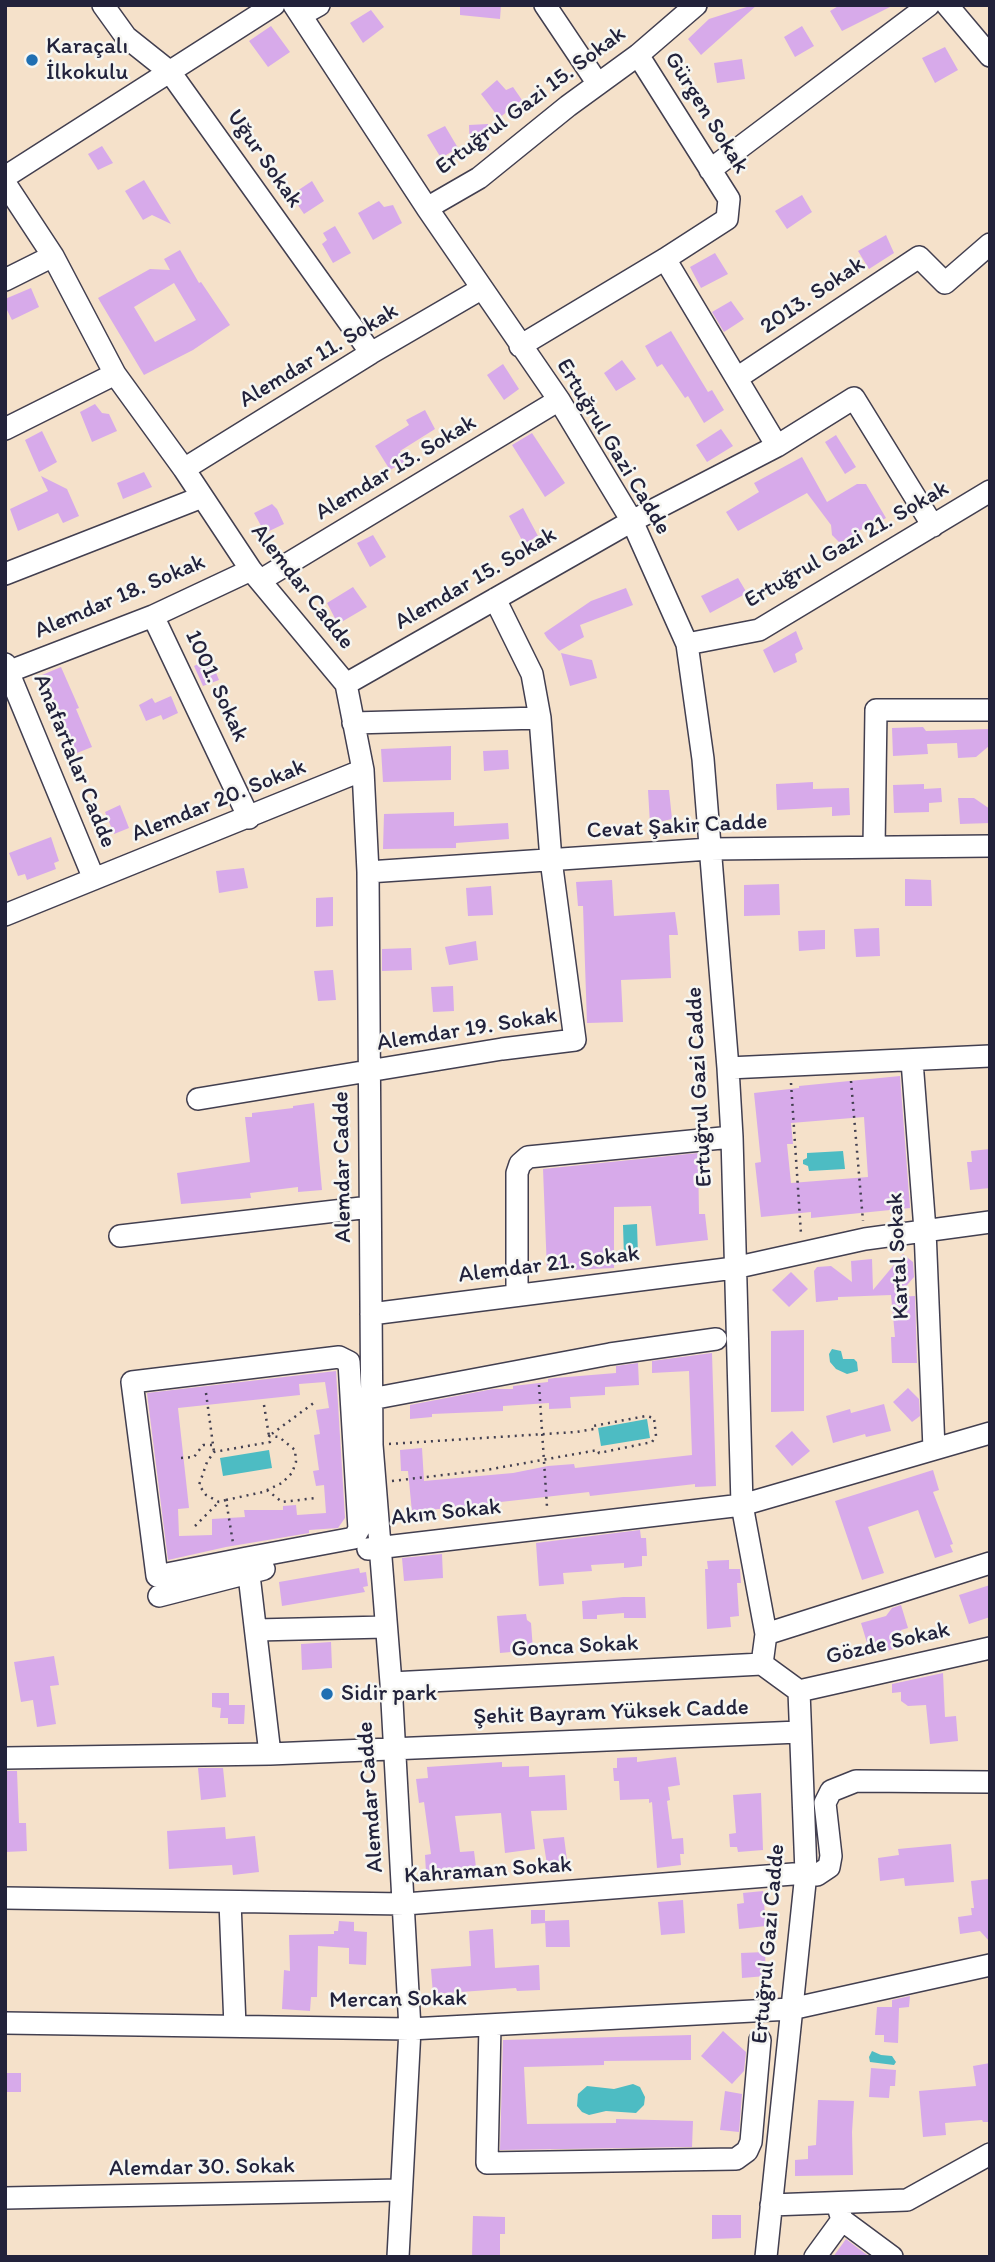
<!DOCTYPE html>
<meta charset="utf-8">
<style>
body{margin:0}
#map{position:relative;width:995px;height:2262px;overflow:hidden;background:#f5e1ca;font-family:Itim,sans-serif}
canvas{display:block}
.frame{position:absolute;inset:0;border:7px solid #22223b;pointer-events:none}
</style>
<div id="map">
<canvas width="995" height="2262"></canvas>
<div class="frame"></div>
</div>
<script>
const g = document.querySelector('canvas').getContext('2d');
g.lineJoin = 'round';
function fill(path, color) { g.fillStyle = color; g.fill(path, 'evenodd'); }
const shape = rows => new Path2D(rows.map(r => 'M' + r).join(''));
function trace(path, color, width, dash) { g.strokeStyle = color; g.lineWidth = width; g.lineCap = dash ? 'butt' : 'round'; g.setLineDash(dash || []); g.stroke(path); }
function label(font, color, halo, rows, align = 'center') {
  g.font = font + ' Itim,sans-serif'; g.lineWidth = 5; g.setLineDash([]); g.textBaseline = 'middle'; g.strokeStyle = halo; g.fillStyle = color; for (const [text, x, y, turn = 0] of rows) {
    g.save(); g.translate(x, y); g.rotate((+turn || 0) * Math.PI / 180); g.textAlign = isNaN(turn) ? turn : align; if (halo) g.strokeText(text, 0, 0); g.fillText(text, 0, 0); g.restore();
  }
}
fill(shape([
 [843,1151,845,1169,809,1171,808,1166,803,1164,803,1160,807,1158,807,1153],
 [637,1224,638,1256,624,1257,623,1225],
 [832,1349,841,1351,843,1359,854,1359,857,1362,858,1371,847,1374,836,1369,830,1362,829,1354],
 [647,1419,650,1438,601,1446,598,1428],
 [269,1450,272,1468,223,1476,220,1458],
 [872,2051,881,2055,892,2056,896,2062,894,2065,870,2062,869,2057],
 [633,2084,640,2087,645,2097,644,2105,636,2113,606,2111,589,2115,582,2112,577,2106,578,2094,587,2086,614,2089]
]), '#4dbcc3');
fill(shape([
 [460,5,501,5,500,19,460,15],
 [753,5,757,5,701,55,688,39,709,19],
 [840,5,894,5,842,31,830,11],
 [371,10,384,27,363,43,350,23],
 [271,26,290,52,268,67,249,41],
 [802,26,814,46,795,57,784,37],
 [945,47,958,70,935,83,922,58],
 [742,59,745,79,717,83,714,63],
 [497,80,506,90,513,87,522,100,499,118,481,94],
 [488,124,489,150,470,151,469,125],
 [445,126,458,148,441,158,427,135],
 [102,146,113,163,98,170,88,154],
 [144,180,171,224,152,215,143,220,125,191],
 [312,181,324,201,304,214,291,195],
 [802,195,812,212,787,229,775,211],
 [379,201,384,207,393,205,402,223,373,240,358,213],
 [335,226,351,253,333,263,322,244,327,240,323,233],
 [886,235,894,253,869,269,858,251],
 [180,250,199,283,201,282,230,325,193,350,144,375,98,298,150,269,170,270,164,259],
 [174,283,196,320,155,342,134,307],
 [715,253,728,274,701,288,690,267],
 [31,288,39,307,12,320,5,306,5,299],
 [731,301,744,319,724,332,712,312],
 [671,331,708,392,712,390,724,410,704,423,688,396,685,398,662,364,657,367,645,346],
 [622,360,636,379,616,391,604,373],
 [503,364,519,389,504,400,487,375],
 [95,404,102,413,109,414,117,431,92,442,80,412],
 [425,410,435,429,400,451,406,461,390,470,375,446,409,425,406,420],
 [721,429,733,446,707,462,696,445],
 [42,431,57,462,39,472,25,440],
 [532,433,565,483,545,497,512,445],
 [836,435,856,467,845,474,825,442],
 [802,457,827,502,857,484,866,484,886,518,871,526,870,524,840,543,832,535,831,525,807,493,738,531,726,512,759,492,754,483],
 [144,472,152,487,123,499,117,483],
 [41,476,67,489,79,516,63,523,58,513,18,531,10,509,48,491],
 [272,504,277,509,284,524,265,533,254,513],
 [523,508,538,536,524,544,509,516],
 [373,535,386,557,370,567,357,543],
 [738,578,747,593,710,613,701,596],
 [353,587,367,607,338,624,327,603],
 [626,588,633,605,580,625,584,637,559,651,547,638,544,633,591,601],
 [796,631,803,649,795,654,797,662,774,673,763,650],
 [561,653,592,660,597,678,570,686],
 [210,658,219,680,203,686,194,666],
 [61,667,79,708,76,709,92,747,77,753,42,675],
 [171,696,178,713,163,720,161,715,146,721,139,705,152,698,155,703],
 [923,727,926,731,988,729,989,746,976,757,958,758,957,743,927,744,928,754,893,756,892,728],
 [451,746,451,780,383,782,381,749],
 [508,750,509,769,484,771,483,751],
 [813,782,813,789,849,788,850,815,832,816,832,807,777,810,776,784],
 [924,784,924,789,941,788,942,802,929,803,929,812,894,813,893,785],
 [648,790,669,790,672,819,650,824],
 [958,798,974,798,990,809,990,823,960,824],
 [120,805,129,828,114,834,105,812],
 [454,812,454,826,508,823,509,839,456,843,456,848,383,849,384,814],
 [51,837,59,861,54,863,56,869,27,880,25,874,18,876,9,853],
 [244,868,248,888,219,893,216,871],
 [905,879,931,880,932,906,905,906],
 [612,880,614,916,675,912,678,935,669,935,671,978,621,980,623,1022,587,1023,583,906,578,906,576,882],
 [779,884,780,915,744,916,744,885],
 [491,886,493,915,468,916,466,888],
 [333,897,333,926,316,927,316,898],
 [879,928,880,956,856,957,854,929],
 [825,930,825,949,799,951,798,931],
 [476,941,478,960,449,965,445,947],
 [411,948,412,970,382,971,382,949],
 [333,970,336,1000,318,1001,314,971],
 [453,986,454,1011,433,1012,431,987],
 [900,1076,910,1208,811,1218,811,1212,761,1217,755,1163,761,1162,754,1093,799,1088,799,1086],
 [864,1117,868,1177,791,1183,787,1144,793,1144,791,1123],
 [314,1103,322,1190,298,1192,298,1187,250,1193,251,1198,181,1204,177,1173,250,1162,245,1117,252,1117,252,1113,293,1108,293,1106],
 [990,1149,990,1188,970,1190,967,1162,972,1162,971,1151],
 [698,1153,699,1214,705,1214,708,1240,656,1246,651,1206,614,1207,614,1268,547,1271,543,1169],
 [903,1254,913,1262,914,1277,897,1297,915,1296,917,1363,892,1363,891,1337,895,1337,891,1295,838,1297,838,1300,816,1302,814,1271,817,1267,831,1266,852,1282,851,1261,872,1259,873,1290],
 [791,1272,808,1289,789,1307,772,1290],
 [804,1330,804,1411,771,1412,771,1331],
 [712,1353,716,1486,695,1487,695,1484,590,1496,589,1492,412,1512,408,1471,401,1471,400,1450,422,1448,424,1481,513,1473,548,1466,574,1464,575,1468,692,1455,689,1371,652,1373,652,1361],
 [638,1363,639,1385,605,1387,605,1395,570,1397,571,1408,549,1409,549,1403,503,1406,503,1411,432,1414,432,1417,410,1419,410,1405,493,1389,513,1389,513,1386,548,1382,548,1379,555,1378,616,1373,616,1366],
 [336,1371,345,1518,338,1528,309,1530,309,1533,226,1547,168,1560,147,1393],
 [325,1382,329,1408,316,1410,320,1434,314,1435,319,1470,313,1471,316,1486,324,1485,326,1513,297,1515,296,1505,283,1506,283,1510,244,1510,245,1517,212,1519,212,1535,179,1536,178,1509,189,1508,178,1408,300,1395,299,1384],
 [908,1388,919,1399,920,1416,912,1422,893,1402],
 [884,1404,891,1431,866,1437,865,1434,833,1443,826,1416,850,1409,851,1413],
 [792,1431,810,1451,792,1466,775,1446],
 [933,1470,939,1490,933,1492,953,1544,950,1545,953,1552,935,1558,918,1510,868,1527,884,1573,862,1580,835,1501],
 [640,1530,641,1538,646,1538,647,1556,642,1556,642,1566,624,1568,624,1563,591,1565,592,1571,563,1573,564,1584,539,1586,536,1543],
 [442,1554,443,1578,404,1581,402,1558],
 [729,1560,729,1569,740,1569,741,1583,737,1583,739,1616,730,1617,731,1627,707,1629,705,1569,708,1569,707,1561],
 [359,1568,360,1573,366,1572,368,1586,363,1587,365,1592,282,1606,279,1582],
 [990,1585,990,1617,969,1624,959,1595],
 [623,1597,645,1597,646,1618,624,1618,624,1613,597,1615,597,1619,583,1619,582,1601],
 [901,1605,908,1628,901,1630,906,1645,871,1656,861,1623,886,1616,892,1608],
 [526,1614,527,1620,531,1623,533,1650,500,1653,497,1616],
 [331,1642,332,1668,302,1670,301,1644],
 [54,1656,59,1685,50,1686,56,1724,37,1727,33,1700,21,1702,14,1662],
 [943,1673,945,1717,956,1716,958,1741,930,1744,926,1705,908,1706,901,1701,901,1692,892,1693,892,1684],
 [212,1693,229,1693,229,1705,245,1705,244,1724,228,1724,228,1718,220,1718,221,1708,212,1707],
 [637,1757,637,1762,676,1757,680,1785,668,1787,670,1800,667,1801,672,1839,683,1838,684,1854,680,1854,681,1865,657,1868,652,1802,649,1803,649,1799,620,1800,619,1781,614,1781,613,1768,617,1768,617,1758],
 [502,1762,502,1767,529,1766,529,1777,565,1775,567,1810,531,1811,535,1849,505,1853,501,1813,455,1816,460,1852,474,1851,476,1867,463,1869,464,1877,450,1878,450,1870,426,1872,425,1855,431,1854,424,1802,419,1803,416,1779,428,1778,427,1767],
 [198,1768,223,1768,226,1797,201,1800],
 [5,1771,17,1771,19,1823,26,1823,27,1851,5,1852],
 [761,1793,763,1850,738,1852,737,1847,730,1847,729,1834,736,1833,733,1795],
 [225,1827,226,1839,255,1836,259,1872,233,1875,232,1865,169,1869,167,1831],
 [564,1837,568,1868,548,1871,543,1839],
 [951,1844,954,1882,905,1886,904,1878,880,1881,878,1858,899,1855,898,1849],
 [988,1879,990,1887,990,1942,980,1931,960,1934,958,1917,972,1915,971,1908,974,1908,971,1881],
 [763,1891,766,1926,739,1929,737,1904,744,1903,743,1893],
 [683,1900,685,1933,661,1935,658,1902],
 [531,1910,545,1910,545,1923,531,1924],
 [569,1920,570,1947,546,1947,545,1921],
 [339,1921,354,1922,354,1931,367,1932,366,1965,349,1964,349,1948,318,1946,317,1997,311,1997,310,2011,282,2009,284,1970,290,1971,289,1935,334,1934,334,1931,338,1931],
 [493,1929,495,1968,539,1965,540,1990,517,1991,516,1988,433,1994,431,1969,471,1966,469,1931],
 [765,1952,766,1976,742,1978,741,1953],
 [910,1996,909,2007,899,2008,898,2043,884,2042,884,2035,875,2035,877,2007,892,2007,892,2000],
 [723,2031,746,2052,744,2071,732,2084,701,2056],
 [691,2035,691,2060,604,2061,604,2065,524,2067,527,2124,616,2123,616,2119,693,2121,692,2147,500,2150,503,2040],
 [990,2063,990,2122,983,2122,982,2120,945,2123,946,2135,923,2137,919,2091,976,2086,973,2066],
 [871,2068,896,2070,895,2086,890,2086,889,2098,869,2097],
 [5,2073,21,2073,21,2092,5,2092],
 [725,2091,742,2094,739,2132,720,2130],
 [818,2100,854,2101,852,2132,853,2175,795,2176,795,2160,808,2159,808,2146,816,2145],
 [712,2215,741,2215,741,2238,712,2239],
 [473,2216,505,2217,505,2234,500,2234,500,2257,472,2257],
 [846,2239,859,2249,870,2257,833,2257]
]), '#d7aaea');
const minor = shape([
 [103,5,126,37,170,72,371,353],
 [294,5,427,208,559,400,632,521,687,644,703,759,728,1068,732,1137,742,1505,766,1634,762,1664,799,1691,806,1873,766,2257],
 [545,5,598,84],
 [947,5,990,56],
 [301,15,319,5],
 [710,170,929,5],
 [5,177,274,5],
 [5,183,53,256,115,374,184,469,251,570,346,684,363,770,368,872,372,1445,391,1683,410,2029,398,2257],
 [427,208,479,178,568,106,638,55,696,5],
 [665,259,777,446],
 [5,280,53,256],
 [520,346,665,259,727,219,729,199,638,55],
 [737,378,919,257,945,283,990,244],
 [5,429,115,374],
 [184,469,371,353,481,289],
 [5,574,202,497],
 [261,580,559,400],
 [153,616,249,818],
 [687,644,759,630,990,491],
 [5,664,94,879],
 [5,673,153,616,251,570],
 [346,684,632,521,777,446,854,398,933,526],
 [353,723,540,718],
 [874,847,876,710,990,710],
 [368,872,710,849,990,846],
 [5,915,363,770],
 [912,1061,925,1230,934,1449],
 [728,1068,990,1056],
 [198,1099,502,1049,575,1040,551,860,540,718,532,674,495,599],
 [120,1236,370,1207],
 [517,1295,517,1173,520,1164,528,1157,732,1137],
 [371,1314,734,1268,865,1239,990,1222],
 [371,1399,610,1354,716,1339],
 [368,1549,742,1505,990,1433],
 [247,1558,354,1538,359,1529,349,1362,339,1357,132,1382,157,1576,247,1558,270,1754],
 [159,1596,264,1569],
 [256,1630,385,1627],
 [766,1634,990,1563],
 [391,1683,762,1664],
 [799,1691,990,1648],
 [5,1758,270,1754,799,1732],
 [5,1898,405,1904,806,1873,817,1875,829,1867,831,1856,825,1803,831,1791,856,1781,990,1782],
 [230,1902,235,2026],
 [5,2023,410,2029,791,2009,990,1965],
 [490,2025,487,2163,736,2159,747,2151,751,2142,760,2040],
 [5,2198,400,2190],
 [837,2203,842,2220,892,2257],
 [771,2205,907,2200,990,2154],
 [815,2257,842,2220]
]);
trace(minor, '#423f50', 24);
trace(shape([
 [851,1081,863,1221],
 [791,1083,801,1234],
 [539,1385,547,1507],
 [206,1393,214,1452],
 [264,1405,269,1436,315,1402],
 [389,1444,576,1432,594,1429,593,1426,646,1416,654,1418,656,1436,652,1442,599,1453,598,1450,486,1470,392,1481],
 [181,1458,194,1457,203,1445,213,1445],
 [267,1490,282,1502,316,1498],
 [226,1500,263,1492,282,1483,292,1473,296,1462,295,1450,279,1437,269,1436,270,1442,214,1452,207,1462,199,1485,206,1495,219,1502,226,1500,233,1543],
 [195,1526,219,1502]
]), '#423f50', 2.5, [2, 5]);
trace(minor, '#fff', 21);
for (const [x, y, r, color] of [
 [32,60,7,"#1f6fb2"],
 [327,1694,7,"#1f6fb2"]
]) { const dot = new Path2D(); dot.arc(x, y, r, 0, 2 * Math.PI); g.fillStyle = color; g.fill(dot); trace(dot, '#f6f6f2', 2.5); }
label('23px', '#22223b', '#f6f6f2', [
 ["Karaçalı",46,47],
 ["İlkokulu",46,73],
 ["Sidir park",341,1694]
], 'left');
label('23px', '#22223b', '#f6f6f2', [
 ["Ertuğrul Gazi 15. Sokak",531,101,-37],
 ["Gürgen Sokak",706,113,58],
 ["Uğur Sokak",264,159,55],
 ["2013. Sokak",813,296,-34],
 ["Alemdar 11. Sokak",319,356,-31],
 ["Ertuğrul Gazi Cadde",613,447,59],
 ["Alemdar 13. Sokak",396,468,-31],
 ["Ertuğrul Gazi 21. Sokak",847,545,-30],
 ["Alemdar 15. Sokak",476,579,-30],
 ["Alemdar Cadde",302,587,52],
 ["Alemdar 18. Sokak",120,597,-23],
 ["1001. Sokak",216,686,65],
 ["Anafartalar Cadde",74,761,68],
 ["Alemdar 20. Sokak",219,801,-22],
 ["Cevat Şakir Cadde",677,827,-3],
 ["Alemdar 19. Sokak",467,1030,-9],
 ["Ertuğrul Gazi Cadde",700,1087,-93],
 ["Alemdar Cadde",343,1167,-91],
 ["Kartal Sokak",899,1256,-93],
 ["Alemdar 21. Sokak",549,1265,-7],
 ["Akın Sokak",446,1513,-6],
 ["Gözde Sokak",888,1644,-13],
 ["Gonca Sokak",575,1647,-3],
 ["Şehit Bayram Yüksek Cadde",611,1713,-2],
 ["Alemdar Cadde",371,1797,-94],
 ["Kahraman Sokak",488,1871,-4],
 ["Ertuğrul Gazi Cadde",769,1944,-85],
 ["Mercan Sokak",398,2000,-1],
 ["Alemdar 30. Sokak",202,2168,-1]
]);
</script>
